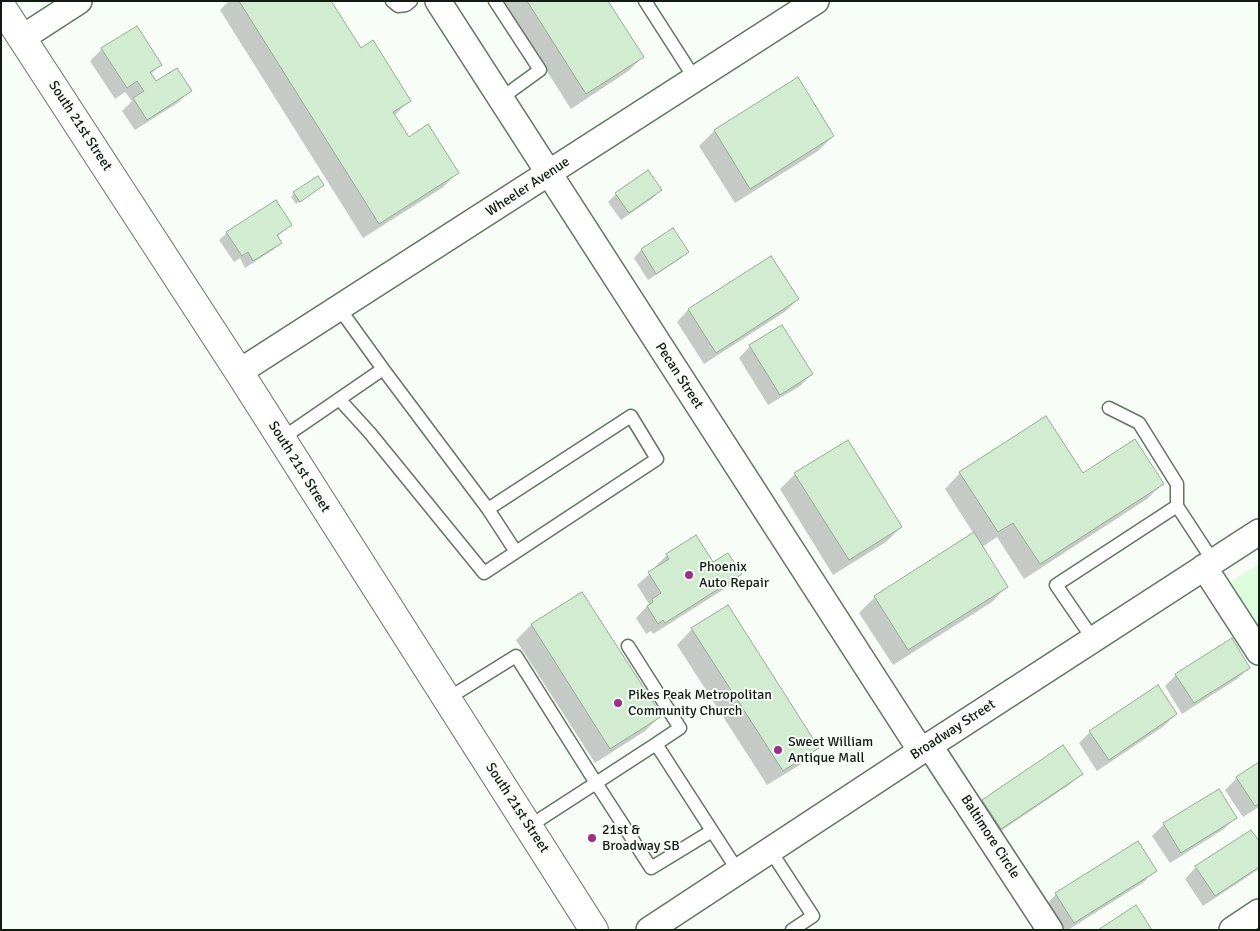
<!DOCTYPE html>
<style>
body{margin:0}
#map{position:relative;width:1260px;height:931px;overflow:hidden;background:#f8fdf8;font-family:Signika,sans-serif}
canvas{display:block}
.frame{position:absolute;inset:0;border:2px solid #121b12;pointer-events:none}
</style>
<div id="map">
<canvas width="1260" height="931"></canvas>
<div class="frame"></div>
</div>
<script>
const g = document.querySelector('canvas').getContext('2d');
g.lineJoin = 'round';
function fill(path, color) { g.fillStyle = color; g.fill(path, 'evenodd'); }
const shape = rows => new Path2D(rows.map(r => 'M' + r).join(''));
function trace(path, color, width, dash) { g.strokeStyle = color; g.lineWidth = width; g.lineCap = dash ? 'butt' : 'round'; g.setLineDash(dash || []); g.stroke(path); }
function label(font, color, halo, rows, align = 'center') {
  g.font = font + ' Signika,sans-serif'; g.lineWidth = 4; g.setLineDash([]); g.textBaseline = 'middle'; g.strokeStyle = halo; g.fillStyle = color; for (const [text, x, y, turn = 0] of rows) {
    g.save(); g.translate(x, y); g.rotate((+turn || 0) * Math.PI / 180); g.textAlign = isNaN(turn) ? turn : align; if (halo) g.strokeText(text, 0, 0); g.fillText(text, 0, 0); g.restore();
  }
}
fill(shape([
 [1259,564,1259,630,1227,584]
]), '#ddfddc');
fill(shape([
 [229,1,333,1,331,3,360,50,410,100,394,116,408,139,458,173,442,188,363,238,220,10],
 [502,1,607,1,643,57,627,72,571,109],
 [137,27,161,64,150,75,156,83,190,90,179,102,135,130,122,111,132,101,125,92,115,99,90,61,102,49],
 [714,131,833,136,818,151,735,203,699,146],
 [319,188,296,204,291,197,294,193],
 [660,190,653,198,621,220,608,202,616,194],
 [290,225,277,237,281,243,273,250,245,268,240,258,234,262,219,240,227,233],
 [673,230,687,252,680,259,648,280,634,258,641,250],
 [771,257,798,299,786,311,704,364,677,322,688,310],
 [750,346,812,374,800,386,768,405,739,358],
 [1046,418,1082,474,1162,484,1147,499,1024,579,997,537,982,547,1007,586,992,602,893,665,859,613,875,597,974,534,945,489,960,473],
 [795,474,901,527,886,542,833,575,780,489],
 [667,555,713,563,740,574,729,586,653,634,651,631,646,634,636,618,649,604,637,585,656,568,655,567],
 [582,593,660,716,645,731,595,763,516,640,531,625],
 [692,629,818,747,803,763,767,785,677,645],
 [1249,668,1237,679,1182,714,1165,686,1176,675],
 [1176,714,1164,726,1097,771,1079,743,1090,732],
 [1259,763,1259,807,1243,817,1225,790,1237,778],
 [1081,774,1069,785,989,839,971,812,983,801],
 [1218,790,1235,818,1224,829,1170,863,1152,836,1164,824],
 [1259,843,1259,869,1203,906,1185,879,1196,867],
 [1155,870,1144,882,1068,930,1060,930,1045,906,1056,894]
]), '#0003');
const building = shape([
 [239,1,331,1,361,48,373,40,411,101,393,112,409,137,428,124,459,173,379,224,239,1],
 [527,1,608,1,644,57,586,94,527,1],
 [137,26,162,65,150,72,156,81,177,68,192,91,147,120,133,98,144,91,137,81,127,88,101,48,137,26],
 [798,77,834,136,750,189,714,130,798,77],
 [648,170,662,190,629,213,615,193,648,170],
 [318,176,324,185,300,202,293,192,318,176],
 [276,200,292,225,277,235,282,243,253,261,248,252,242,256,226,232,276,200],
 [673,228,689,252,656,274,641,249,673,228],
 [771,256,799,299,716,353,688,309,771,256],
 [782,325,813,374,780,395,749,345,782,325],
 [1046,416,1083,473,1135,439,1164,484,1040,564,1013,523,998,532,959,472,1046,416],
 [848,440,902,527,849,560,794,473,848,440],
 [974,532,1008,587,908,650,874,596,974,532],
 [696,535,713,562,728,553,742,574,665,623,663,620,658,624,647,606,653,602,652,599,661,593,648,572,669,559,666,554,696,535],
 [582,592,662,716,610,749,531,624,582,592],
 [728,605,819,748,783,771,691,628,728,605],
 [1232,638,1250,668,1194,703,1175,674,1232,638],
 [1158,685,1177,714,1109,760,1089,731,1158,685],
 [1063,745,1083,774,1001,829,982,800,1063,745],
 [1259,762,1259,804,1255,806,1236,777,1259,762],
 [1219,789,1237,818,1181,853,1163,823,1219,789],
 [1251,830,1259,841,1259,867,1215,896,1195,866,1251,830],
 [1138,841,1157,871,1074,923,1055,893,1138,841],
 [1136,905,1152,930,1098,930,1136,905]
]);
fill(building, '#d2ecd2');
trace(building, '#95ad94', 1);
const service = shape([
 [392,1,398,6,406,5,411,1],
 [495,1,540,70,500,99],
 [645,1,695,79],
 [383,369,488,509],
 [339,399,370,433,484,573,516,552,657,459,631,416,488,509,516,552],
 [1109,408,1139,423,1177,484,1177,506],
 [281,439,383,369,339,308],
 [1093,639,1056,585,1177,506,1213,561],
 [628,646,680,728,656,744],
 [447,699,516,656,596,783,656,744,738,871],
 [528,827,596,783,651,868,712,831],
 [770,850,813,916,792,930]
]);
const minor = shape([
 [438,1,921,751],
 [22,38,79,1],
 [239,372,816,1],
 [1204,567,1259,652],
 [929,745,1050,930],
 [649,930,921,751,1259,532],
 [1232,930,1259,912]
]);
const secondary = shape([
 [1,6,239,372,594,930]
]);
trace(service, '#617760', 15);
trace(minor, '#617760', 28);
trace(secondary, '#617760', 30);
trace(service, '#fff', 12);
trace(minor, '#fff', 25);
trace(secondary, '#fff', 28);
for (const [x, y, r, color] of [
 [689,575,5,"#9f2d8a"],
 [618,703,5,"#9f2d8a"],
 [778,750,5,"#9f2d8a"],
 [592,838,5,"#9f2d8a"]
]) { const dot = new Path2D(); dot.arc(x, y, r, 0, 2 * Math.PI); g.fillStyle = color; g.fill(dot); trace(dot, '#f8fdf8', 2); }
label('14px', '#121b12', '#f8fdf8', [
 ["South 21st Street",80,126,57],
 ["Wheeler Avenue",528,187,-33],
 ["Pecan Street",679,376,57],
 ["South 21st Street",299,467,58],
 ["Broadway Street",953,730,-33],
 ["South 21st Street",517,808,57],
 ["Baltimore Circle",990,837,57]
]);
label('14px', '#121b12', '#f8fdf8', [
 ["Phoenix",699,567],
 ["Auto Repair",699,583],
 ["Pikes Peak Metropolitan",628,695],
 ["Community Church",628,711],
 ["Sweet William",788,742],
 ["Antique Mall",788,758],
 ["21st &",602,830],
 ["Broadway SB",602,846]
], 'left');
</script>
